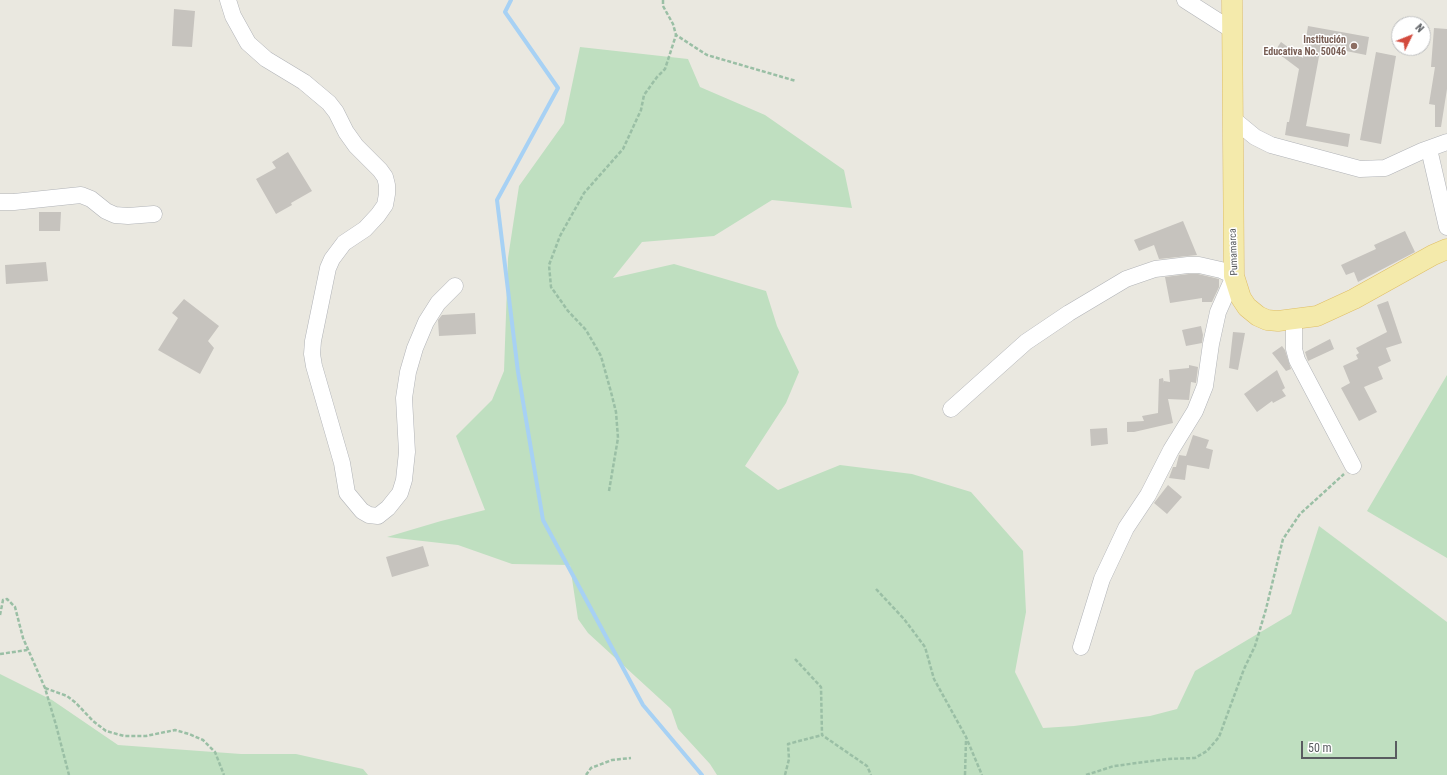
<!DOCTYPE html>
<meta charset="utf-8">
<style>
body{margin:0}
#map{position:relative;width:1447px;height:775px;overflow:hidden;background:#eae8e0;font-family:"Roboto Condensed",sans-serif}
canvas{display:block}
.north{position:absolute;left:1391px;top:16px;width:40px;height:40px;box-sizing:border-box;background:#fff;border:1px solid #bdbebf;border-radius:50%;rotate:47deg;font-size:11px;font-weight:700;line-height:16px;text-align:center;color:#595c60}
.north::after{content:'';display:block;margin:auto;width:14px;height:18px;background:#d34b3e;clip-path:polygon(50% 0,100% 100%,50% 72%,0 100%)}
.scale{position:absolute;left:1301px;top:741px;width:96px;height:18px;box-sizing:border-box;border:2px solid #595c60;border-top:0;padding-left:5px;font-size:12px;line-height:14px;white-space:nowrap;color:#595c60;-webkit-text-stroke:3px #fff;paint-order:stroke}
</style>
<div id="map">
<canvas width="1447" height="775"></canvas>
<div class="north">N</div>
<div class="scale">50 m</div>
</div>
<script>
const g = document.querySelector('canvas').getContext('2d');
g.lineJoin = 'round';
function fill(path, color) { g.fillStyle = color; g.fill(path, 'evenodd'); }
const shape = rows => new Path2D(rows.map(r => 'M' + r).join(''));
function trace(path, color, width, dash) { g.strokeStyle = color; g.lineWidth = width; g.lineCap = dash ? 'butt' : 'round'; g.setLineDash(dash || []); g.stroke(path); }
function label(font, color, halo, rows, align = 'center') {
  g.font = font + ' "Roboto Condensed",sans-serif'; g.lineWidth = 3; g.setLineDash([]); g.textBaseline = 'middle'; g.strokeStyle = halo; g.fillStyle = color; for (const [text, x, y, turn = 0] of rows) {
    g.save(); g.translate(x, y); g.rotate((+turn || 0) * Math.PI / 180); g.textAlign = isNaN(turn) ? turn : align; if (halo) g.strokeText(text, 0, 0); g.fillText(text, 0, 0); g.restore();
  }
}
fill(shape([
 [580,47,688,59,700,87,765,115,844,170,852,208,772,200,714,236,642,242,613,278,674,264,766,291,777,326,799,372,786,403,745,466,778,490,840,465,912,474,971,492,1023,551,1026,612,1015,672,1043,728,1074,726,1150,716,1177,709,1195,671,1291,614,1319,526,1447,622,1447,775,717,775,710,764,678,729,671,709,588,633,578,619,570,565,512,564,458,545,387,537,441,521,485,510,456,436,492,400,504,371,508,258,519,186,564,123],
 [1447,375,1447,558,1367,511],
 [0,674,52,700,118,745,241,754,296,754,363,769,368,775,0,775]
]), '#bfdfc0');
trace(shape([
 [511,0,505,12,558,88,497,200,518,372,543,520,643,705,702,775]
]), '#a7d1f4', 4);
fill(shape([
 [174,9,195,11,192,47,172,46],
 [1308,26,1369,37,1366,55,1321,46,1306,126,1350,134,1348,147,1285,135,1287,122,1289,122,1299,69,1275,51,1281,42,1303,58],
 [1434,28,1447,29,1447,89,1441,127,1435,127,1435,105,1429,104,1435,67,1431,67],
 [1376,52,1396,56,1381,144,1360,140],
 [288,152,312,191,291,203,292,205,276,214,256,179,276,168,272,162],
 [39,212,61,212,60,231,39,231],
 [1183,221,1197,255,1159,259,1154,245,1139,251,1134,240],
 [1405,231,1415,252,1358,282,1354,272,1346,275,1341,265,1376,249,1374,245],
 [46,262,48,281,6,284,5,265],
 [1189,274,1198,274,1219,279,1219,287,1212,302,1202,302,1202,298,1170,303,1165,277],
 [184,299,219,326,208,341,214,348,200,374,158,350,178,318,172,313],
 [1388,301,1402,343,1386,348,1391,361,1378,367,1383,379,1364,387,1377,412,1359,421,1341,388,1350,383,1343,366,1358,359,1356,355,1359,353,1356,348,1387,332,1377,305],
 [475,313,476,334,439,336,438,320,442,315],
 [1201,326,1203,335,1202,343,1186,346,1182,330],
 [1233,332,1245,333,1238,370,1229,368],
 [1330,339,1334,349,1308,361,1305,352],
 [1282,346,1285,350,1291,369,1286,371,1272,353],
 [1189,365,1198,367,1196,383,1191,382,1189,400,1168,399,1173,423,1134,432,1127,432,1127,422,1144,421,1142,416,1158,413,1159,379,1163,378,1164,383,1164,381,1170,382,1169,370,1189,368],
 [1277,370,1285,388,1282,390,1286,396,1273,403,1272,401,1257,412,1244,394],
 [1107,428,1108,444,1091,446,1090,429],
 [1193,435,1209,440,1206,448,1213,450,1209,469,1187,465,1185,480,1169,478,1173,467,1176,467,1179,455,1186,456],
 [1168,485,1182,497,1167,514,1154,503],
 [423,546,429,566,392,577,386,557]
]), '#c6c3be');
const minor = shape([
 [228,0,233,16,248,43,266,59,304,82,329,103,336,112,346,132,356,146,380,170,385,177,387,185,387,194,385,205,378,215,365,229,344,243,332,259,328,268,313,341,312,354,314,366,342,463,347,493,362,511,369,515,378,516,388,508,400,493,404,480,407,452,404,398,408,372,415,348,426,322,438,303,455,286],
 [1185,0,1232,30],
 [1232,118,1255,137,1271,145,1360,169,1385,168,1422,151,1447,142],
 [1429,149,1447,227],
 [0,202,14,202,81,195,91,199,106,211,115,215,128,216,154,214],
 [1294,320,1294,349,1297,360,1353,466],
 [951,409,1026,342,1069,313,1126,279,1155,269,1188,265,1199,265,1221,270,1234,276,1218,312,1211,344,1205,386,1195,411,1171,450,1148,495,1126,528,1102,579,1081,647]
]);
const major = shape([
 [1232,0,1234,276,1241,298,1247,307,1258,316,1267,320,1278,321,1317,316,1354,299,1433,255,1447,249]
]);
trace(minor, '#b1b3b7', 17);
trace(major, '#dfbe65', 21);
trace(shape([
 [663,0,663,6,673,24,676,35,707,55,796,81],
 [609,491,618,438,616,412,611,392,601,356,586,330,568,311,551,287,549,265,560,236,584,193,623,149,641,110,644,95,657,77,665,69,676,35],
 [876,589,904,619,925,647,934,679,966,737,982,775],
 [0,615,3,600,7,599,15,607,23,638,45,688,56,725,69,775],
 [0,654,27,650],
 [795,659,821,687,822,735,867,766,871,775],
 [45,688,67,696,76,703,93,721,106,731,124,736,146,736,175,730,189,734,203,740,215,752,224,775],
 [586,775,591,768,612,760,631,758],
 [785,775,789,759,788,744,822,735],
 [965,775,966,740],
 [1086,775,1114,766,1168,759,1195,758,1207,751,1219,737,1244,669,1255,646,1266,609,1283,539,1300,514,1344,474]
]), '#9abfa5', 2.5, [4, 2]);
trace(minor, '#fff', 16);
trace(major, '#f4eaab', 20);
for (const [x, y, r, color] of [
 [1354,46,4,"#8d6e63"]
]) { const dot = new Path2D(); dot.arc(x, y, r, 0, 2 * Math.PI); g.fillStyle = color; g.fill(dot); trace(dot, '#fff', 1.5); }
label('bold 10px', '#785e54', '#fff', [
 ["Institución",1346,40],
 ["Educativa No. 50046",1346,52]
], 'right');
label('10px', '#595c60', '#fff', [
 ["Pumamarca",1234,252,-92]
]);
</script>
